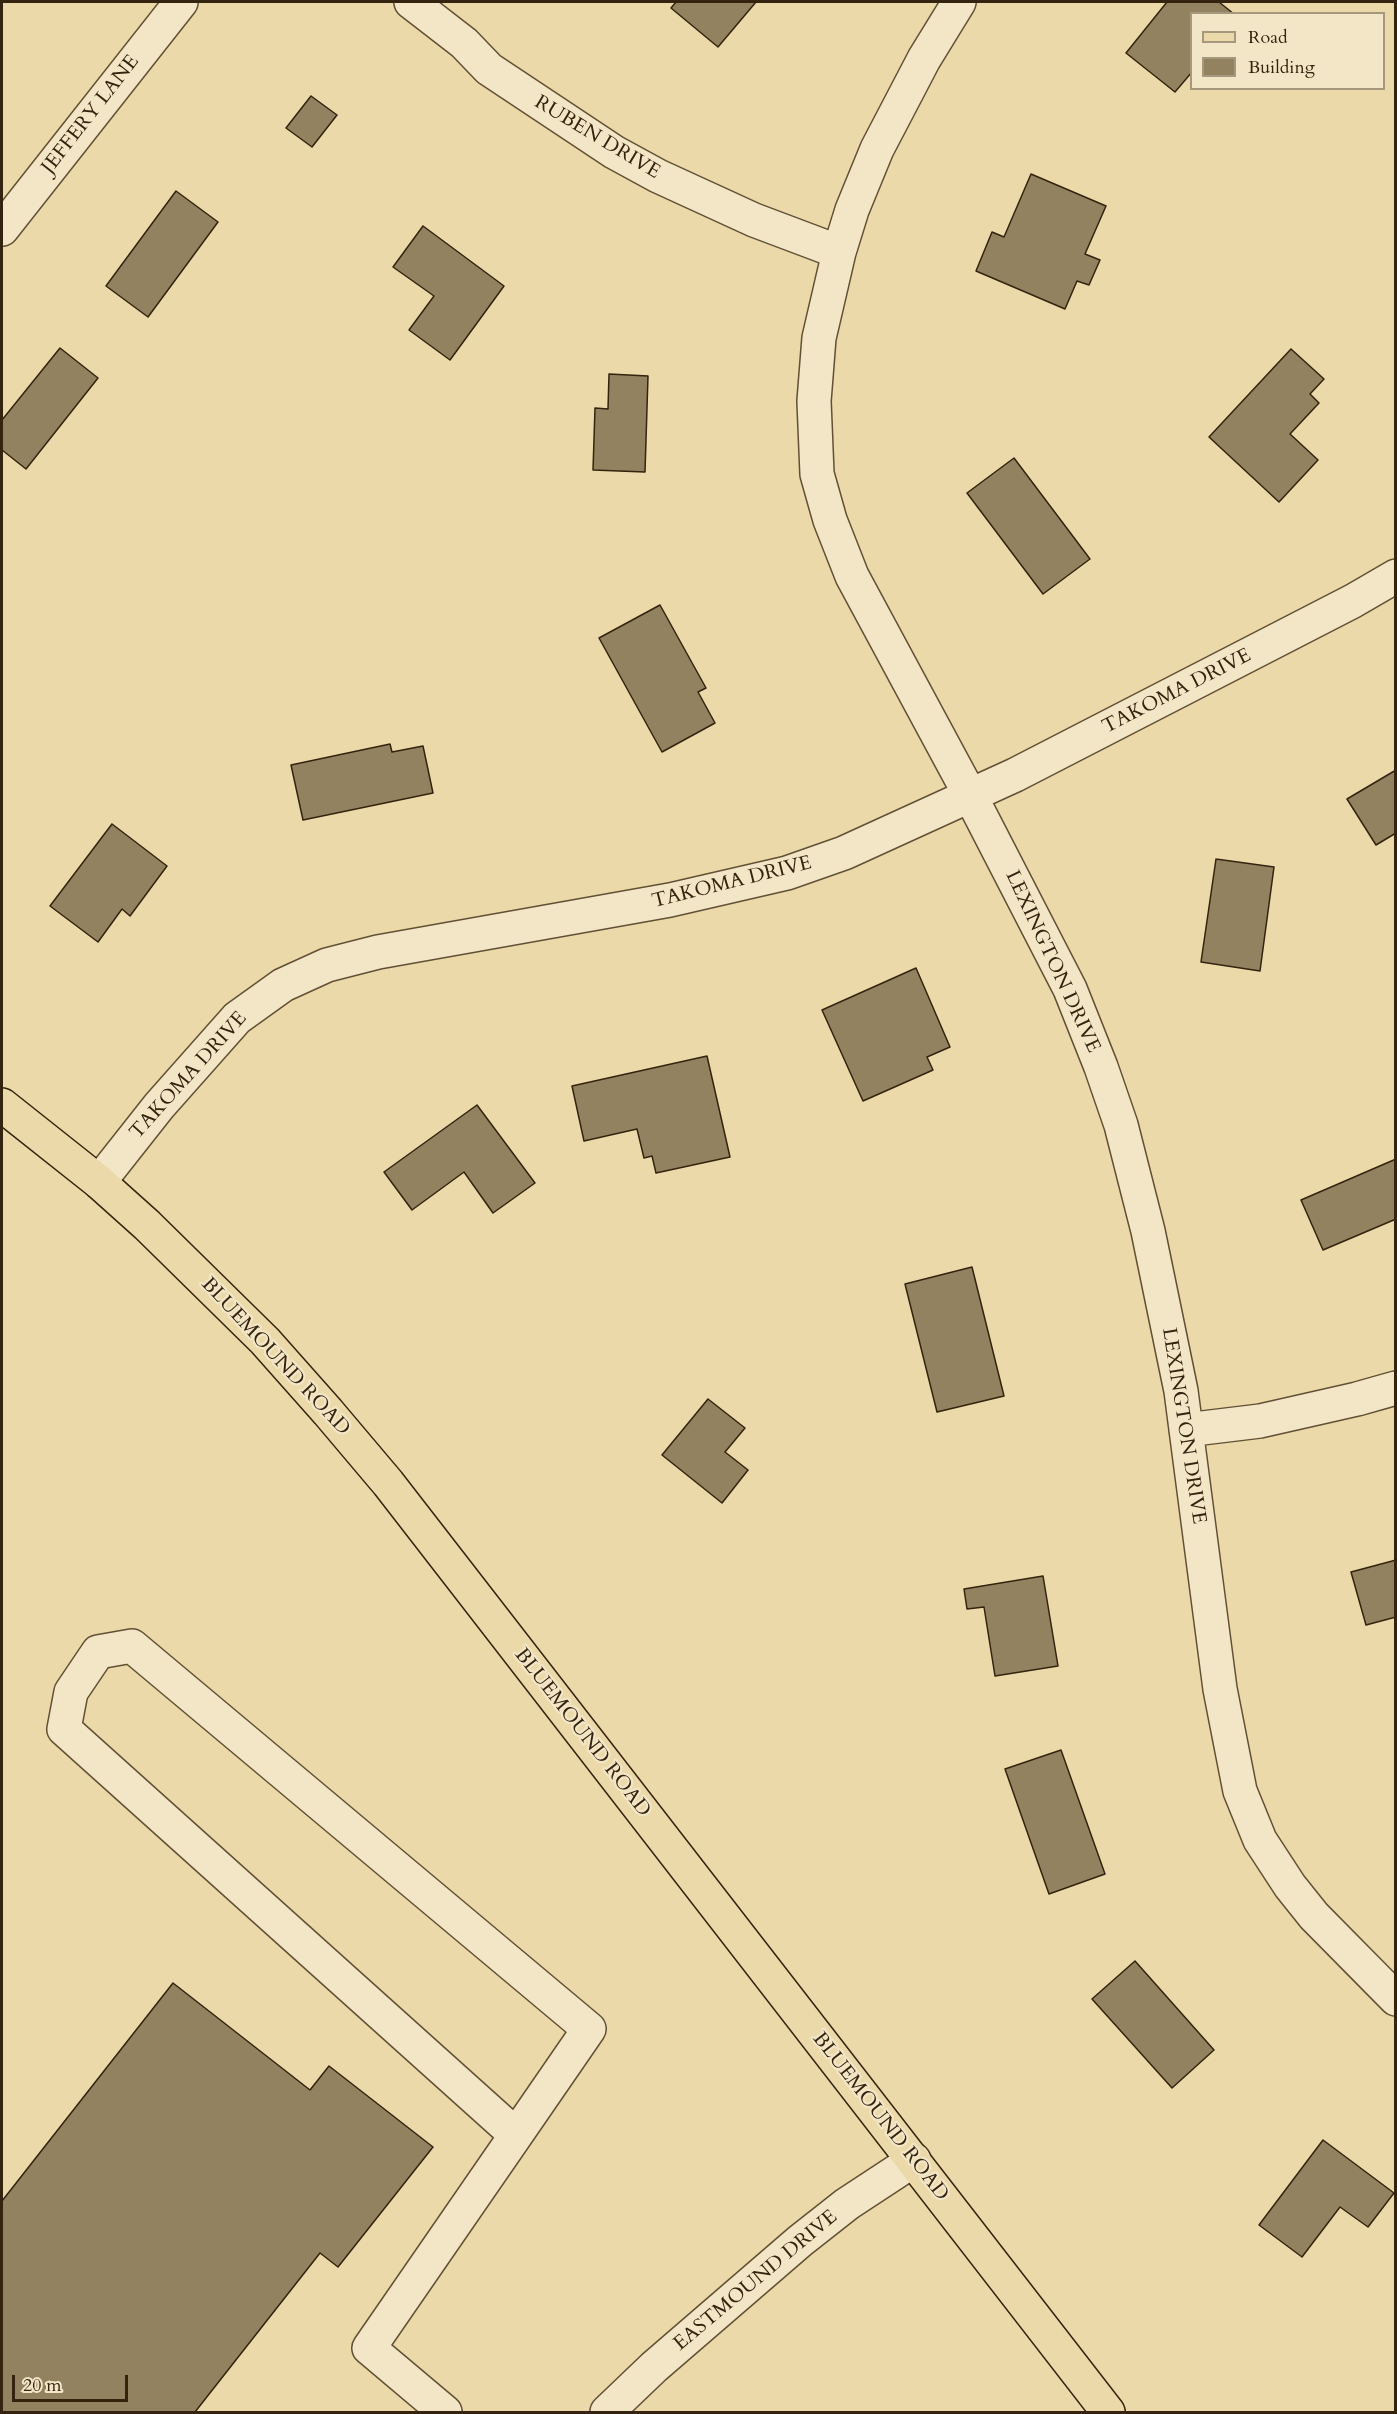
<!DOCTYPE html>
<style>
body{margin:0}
#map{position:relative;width:1397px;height:2414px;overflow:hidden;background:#ebd9a9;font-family:Cardo,serif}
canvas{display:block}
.frame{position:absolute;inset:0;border:3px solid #34230e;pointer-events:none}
.legend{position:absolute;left:1190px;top:12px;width:195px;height:78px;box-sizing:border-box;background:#f2e6c7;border:2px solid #a6987d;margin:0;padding:8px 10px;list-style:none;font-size:18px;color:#34230e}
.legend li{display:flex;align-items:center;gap:12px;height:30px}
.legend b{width:30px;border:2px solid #a6987d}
.scale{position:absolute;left:12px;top:2375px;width:116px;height:27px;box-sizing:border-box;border:3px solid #34230e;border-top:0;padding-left:8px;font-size:18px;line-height:21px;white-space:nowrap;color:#34230e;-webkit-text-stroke:4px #f2e6c7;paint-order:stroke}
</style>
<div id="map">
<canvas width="1397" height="2414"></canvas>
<div class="frame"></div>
<ul class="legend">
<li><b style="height:8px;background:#ebd9a9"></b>Road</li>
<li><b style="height:16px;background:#93825f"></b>Building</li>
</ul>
<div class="scale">20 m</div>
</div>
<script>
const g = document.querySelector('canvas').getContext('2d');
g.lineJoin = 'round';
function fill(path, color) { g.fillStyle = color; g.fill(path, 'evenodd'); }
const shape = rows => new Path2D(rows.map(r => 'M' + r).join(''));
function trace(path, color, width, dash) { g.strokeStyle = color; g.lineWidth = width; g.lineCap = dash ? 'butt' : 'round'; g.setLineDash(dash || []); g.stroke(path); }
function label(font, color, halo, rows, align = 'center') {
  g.font = font + ' Cardo,serif'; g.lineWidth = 4.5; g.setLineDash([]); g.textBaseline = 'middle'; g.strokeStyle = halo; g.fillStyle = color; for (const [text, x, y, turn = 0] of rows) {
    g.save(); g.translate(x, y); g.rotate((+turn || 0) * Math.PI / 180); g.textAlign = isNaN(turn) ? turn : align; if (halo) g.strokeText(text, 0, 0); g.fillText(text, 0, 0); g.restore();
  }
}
const building = shape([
 [676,2,756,2,718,47,671,8,676,2],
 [1167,2,1219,2,1234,14,1192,14,1192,72,1175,92,1126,53,1167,2],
 [311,96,337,115,312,147,286,128,311,96],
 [1031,174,1106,206,1085,254,1100,260,1089,285,1077,281,1065,309,976,271,992,232,1004,237,1031,174],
 [176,191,218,222,148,317,106,286,176,191],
 [423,226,504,286,450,360,409,330,434,296,393,267,423,226],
 [60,348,98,378,26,469,2,450,2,420,60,348],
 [1291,349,1324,379,1310,394,1319,403,1290,434,1318,460,1279,502,1209,437,1291,349],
 [609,374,648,376,645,472,593,470,595,408,608,409,609,374],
 [1014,458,1090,559,1043,594,967,493,1014,458],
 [660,605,706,688,698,692,715,723,662,752,599,638,660,605],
 [390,744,392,752,423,746,433,793,303,820,291,765,390,744],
 [1396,770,1396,833,1376,845,1347,799,1396,770],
 [112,824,167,866,130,916,122,909,98,942,50,906,112,824],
 [1216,859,1274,867,1260,971,1201,962,1216,859],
 [916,968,950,1047,927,1057,933,1070,863,1101,822,1010,916,968],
 [707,1056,730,1157,656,1173,652,1156,644,1158,637,1129,584,1141,572,1086,707,1056],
 [477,1105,535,1183,493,1213,464,1172,412,1210,384,1172,477,1105],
 [1396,1159,1396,1219,1323,1250,1301,1200,1396,1159],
 [972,1267,1004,1396,937,1412,905,1284,972,1267],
 [708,1399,745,1428,725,1452,748,1470,722,1503,662,1455,708,1399],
 [1396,1560,1396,1617,1366,1625,1351,1572,1396,1560],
 [1043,1576,1058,1666,995,1676,984,1607,967,1609,964,1589,1043,1576],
 [1061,1750,1105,1874,1049,1894,1005,1769,1061,1750],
 [1135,1961,1214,2050,1172,2088,1092,1999,1135,1961],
 [173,1983,310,2090,329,2066,433,2147,338,2267,320,2253,195,2412,2,2412,2,2201,173,1983],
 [1323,2140,1394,2193,1368,2227,1340,2207,1302,2257,1259,2225,1323,2140]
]);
fill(building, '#93825f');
trace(building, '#34230e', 1.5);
const minor = shape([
 [411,2,464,43,489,69,614,152,658,176,754,220,839,252],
 [959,2,924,59,877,149,852,210,839,252,819,338,814,401,817,474,830,520,852,576,970,795,1070,989,1101,1067,1121,1125,1148,1231,1181,1391,1220,1689,1240,1791,1260,1840,1290,1886,1314,1916,1396,1999],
 [2,229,181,2],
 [99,1182,159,1106,237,1018,283,985,327,965,378,952,670,900,787,873,844,853,1015,775,1353,601,1396,576],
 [1186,1430,1260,1421,1357,1399,1396,1388],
 [445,2412,369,2348,516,2135,589,2029,132,1646,98,1652,71,1692,64,1729,516,2135],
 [607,2412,654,2367,800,2241,847,2204,914,2160]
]);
const major = shape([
 [2,1105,99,1182,147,1225,265,1341,328,1412,388,1483,1108,2412]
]);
trace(minor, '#625035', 36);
trace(major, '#34230e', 36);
trace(minor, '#f2e6c7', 33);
trace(major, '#ebd9a9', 33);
label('20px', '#34230e', '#f2e6c7', [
 ["JEFFERY LANE",91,115,-52],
 ["RUBEN DRIVE",597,138,31],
 ["TAKOMA DRIVE",1177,692,-27],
 ["TAKOMA DRIVE",732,883,-14],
 ["LEXINGTON DRIVE",1052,962,65],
 ["TAKOMA DRIVE",189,1076,-48],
 ["BLUEMOUND ROAD",275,1357,47],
 ["LEXINGTON DRIVE",1183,1426,81],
 ["BLUEMOUND ROAD",582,1733,52],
 ["BLUEMOUND ROAD",880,2117,52],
 ["EASTMOUND DRIVE",756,2281,-40]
]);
</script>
